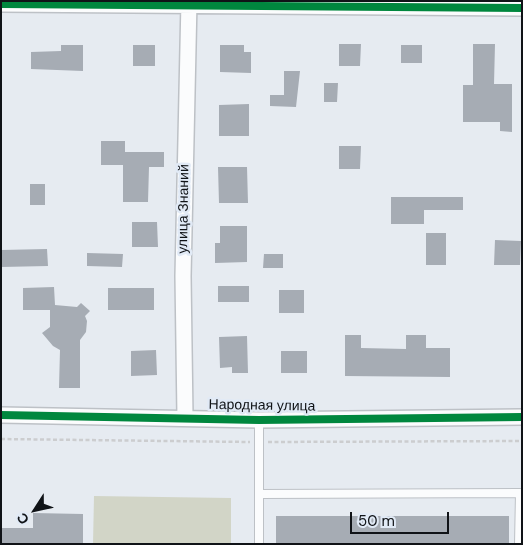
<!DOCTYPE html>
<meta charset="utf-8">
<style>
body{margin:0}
#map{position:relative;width:523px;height:545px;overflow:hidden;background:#e6ebf1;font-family:"DM Sans",sans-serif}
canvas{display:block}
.frame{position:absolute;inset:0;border:2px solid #101317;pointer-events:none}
.north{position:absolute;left:10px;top:485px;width:50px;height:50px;-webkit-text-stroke:4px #e1eaf6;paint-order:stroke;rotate:235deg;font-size:14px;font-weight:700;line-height:20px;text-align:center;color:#101317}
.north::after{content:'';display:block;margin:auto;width:18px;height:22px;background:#101317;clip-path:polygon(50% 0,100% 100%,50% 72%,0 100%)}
.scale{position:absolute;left:350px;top:512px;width:99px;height:22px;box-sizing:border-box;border:2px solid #101317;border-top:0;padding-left:6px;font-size:15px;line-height:18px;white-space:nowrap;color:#101317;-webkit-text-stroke:4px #e1eaf6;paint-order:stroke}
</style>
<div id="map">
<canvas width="523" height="545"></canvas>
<div class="frame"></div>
<div class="north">С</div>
<div class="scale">50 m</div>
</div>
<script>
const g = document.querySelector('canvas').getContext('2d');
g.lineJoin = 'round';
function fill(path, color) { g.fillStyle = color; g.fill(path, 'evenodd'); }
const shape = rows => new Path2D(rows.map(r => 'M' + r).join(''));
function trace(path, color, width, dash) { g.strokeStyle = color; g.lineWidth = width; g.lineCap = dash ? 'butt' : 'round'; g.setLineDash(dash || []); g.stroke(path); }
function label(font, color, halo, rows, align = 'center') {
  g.font = font + ' "DM Sans",sans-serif'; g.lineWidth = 5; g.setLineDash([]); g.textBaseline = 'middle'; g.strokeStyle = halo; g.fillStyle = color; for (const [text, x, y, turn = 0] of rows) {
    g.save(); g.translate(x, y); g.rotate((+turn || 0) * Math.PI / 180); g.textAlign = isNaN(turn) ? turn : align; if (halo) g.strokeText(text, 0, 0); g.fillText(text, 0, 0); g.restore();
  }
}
fill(shape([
 [94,496,231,498,231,544,93,544]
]), '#d2d5c7');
fill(shape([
 [339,44,361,44,360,66,339,66],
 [473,44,495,44,494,84,512,84,512,132,500,131,500,122,463,122,463,85,473,85],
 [61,45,83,45,83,71,31,69,31,52,61,51],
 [133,45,155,45,155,66,133,66],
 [220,45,244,45,244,52,251,52,251,73,220,72],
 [401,45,422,45,422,63,401,63],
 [284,71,300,71,296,107,270,106,270,95,284,95],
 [324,83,338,83,337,102,324,102],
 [249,104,249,136,219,136,219,105],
 [101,141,125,141,125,152,164,152,164,167,149,167,148,202,123,202,123,165,101,165],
 [339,146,361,146,360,169,339,169],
 [218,167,247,167,248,203,219,203],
 [30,184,45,184,45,205,30,205],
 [391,197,463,197,463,210,424,210,424,224,391,224],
 [132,222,157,222,158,247,132,247],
 [220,226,247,226,247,262,215,263,215,243,220,243],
 [426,233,446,233,446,265,426,265],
 [495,240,521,241,520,265,494,265],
 [47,249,48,266,1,267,1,250],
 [87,253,123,254,122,267,87,266],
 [264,254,283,254,283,268,263,268],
 [218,286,249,286,249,302,218,302],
 [54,287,55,305,77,307,81,303,90,311,85,316,87,321,86,332,80,340,80,388,59,388,60,350,53,346,42,333,50,327,50,310,23,310,23,288],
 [108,288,154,288,154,310,108,310],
 [279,290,304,290,304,313,279,313],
 [345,335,361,335,361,348,406,349,406,335,426,335,426,348,450,348,450,377,345,376],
 [247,336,248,373,232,373,232,367,220,368,219,337],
 [156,350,157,375,131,376,131,351],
 [281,351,307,351,307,373,281,373],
 [33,513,83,514,83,544,1,544,1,528,33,528],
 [276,516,509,516,509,544,276,544]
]), '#a6acb4');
const service = shape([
 [259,420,259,544],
 [259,494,520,493,519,544]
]);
const minor = shape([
 [1,4,522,8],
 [1,415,259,420,522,417],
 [185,417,183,276,189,1]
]);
trace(service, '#bdc1c6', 10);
trace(minor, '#bdc1c6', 18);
trace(shape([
 [1,439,250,442],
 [268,442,522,441]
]), '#cccdcf', 2.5, [4, 2.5]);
trace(service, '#fbfcfd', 8);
trace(minor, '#fbfcfd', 15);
trace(shape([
 [1,4,522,8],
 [1,415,259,420,522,417]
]), '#00873e', 8);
label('14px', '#101317', '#e1eaf6', [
 ["улица Знаний",184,209,-89],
 ["Народная улица",262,406,1]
]);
</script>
